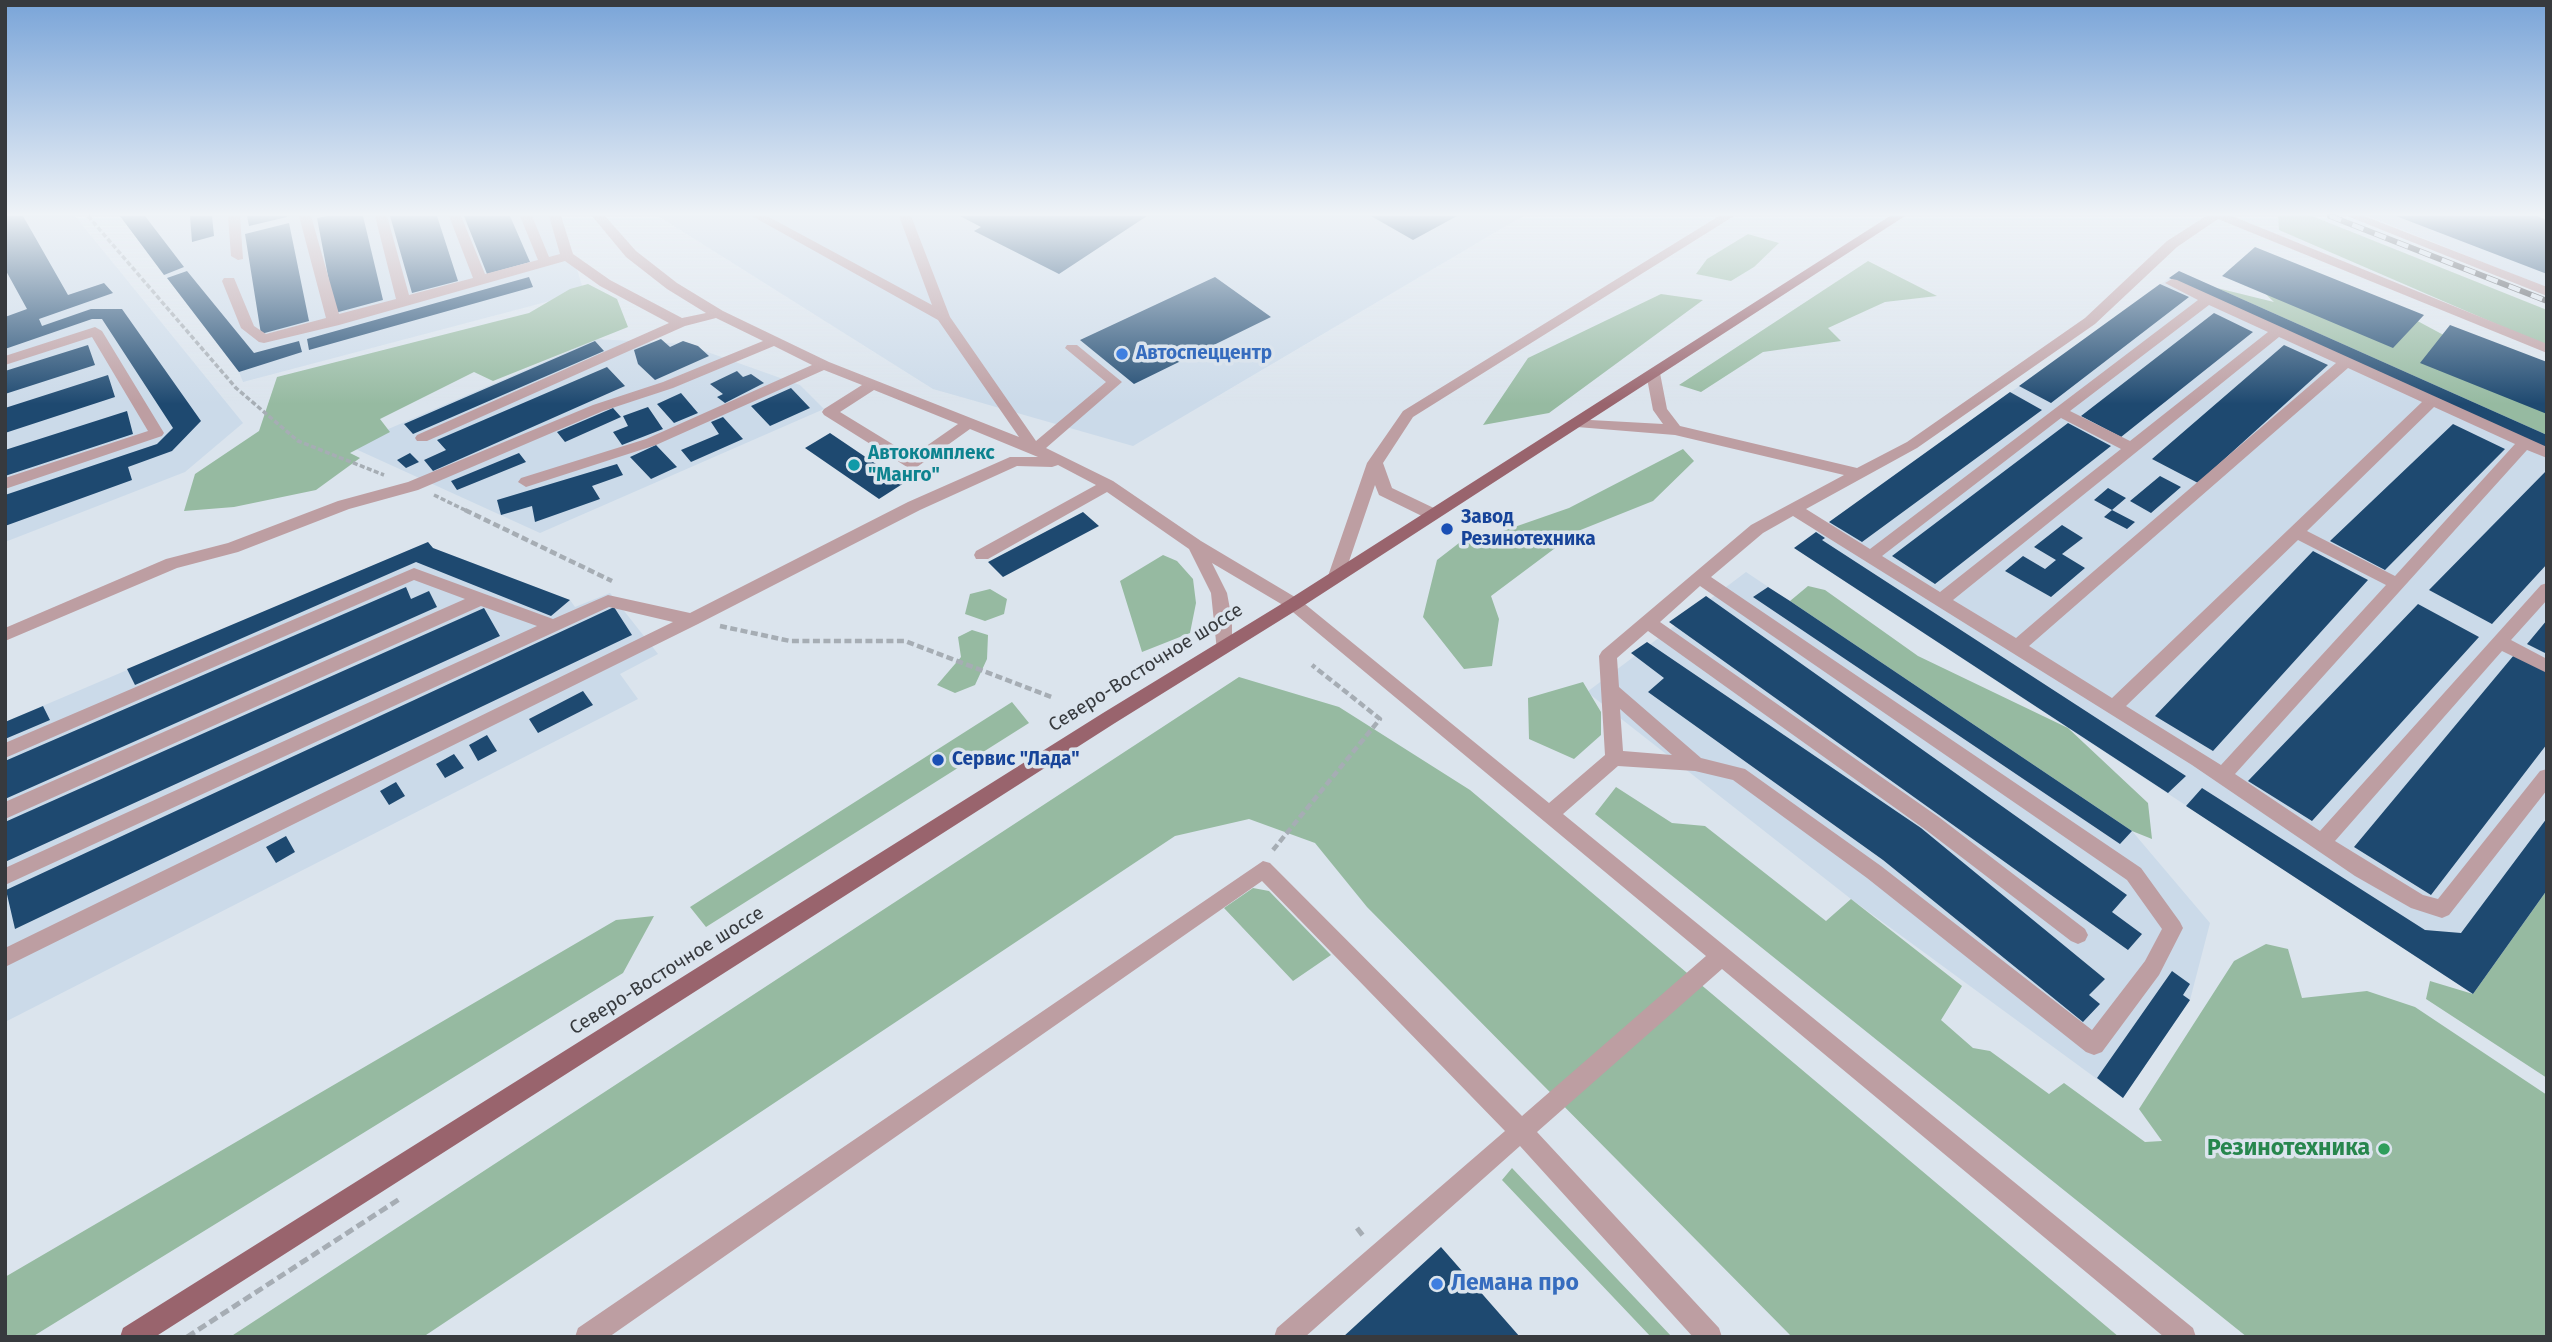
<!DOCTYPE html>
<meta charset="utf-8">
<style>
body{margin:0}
#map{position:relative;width:2552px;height:1342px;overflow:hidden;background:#dbe4ed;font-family:"Fira Sans",sans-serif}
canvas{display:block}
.frame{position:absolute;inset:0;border:7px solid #373a3e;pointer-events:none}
</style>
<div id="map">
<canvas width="2552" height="1342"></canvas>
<div class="frame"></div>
</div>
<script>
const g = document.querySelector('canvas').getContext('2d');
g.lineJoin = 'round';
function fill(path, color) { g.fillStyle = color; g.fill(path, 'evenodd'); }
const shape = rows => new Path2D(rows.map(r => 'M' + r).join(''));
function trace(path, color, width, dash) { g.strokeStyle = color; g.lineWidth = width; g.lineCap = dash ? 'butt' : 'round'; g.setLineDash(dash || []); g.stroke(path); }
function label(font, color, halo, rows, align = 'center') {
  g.font = font + ' "Fira Sans",sans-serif'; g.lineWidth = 7; g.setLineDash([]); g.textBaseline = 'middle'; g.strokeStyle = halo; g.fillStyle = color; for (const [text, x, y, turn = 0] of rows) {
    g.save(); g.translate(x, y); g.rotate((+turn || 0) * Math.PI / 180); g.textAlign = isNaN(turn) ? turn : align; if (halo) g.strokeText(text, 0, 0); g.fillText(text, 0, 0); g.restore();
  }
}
fill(shape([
 [5,216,75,216,243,423,185,472,5,542],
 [120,216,561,216,584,292,243,382,239,372],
 [658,216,1523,216,1133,446,933,389],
 [2368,216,2547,216,2547,288],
 [2179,271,2547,435,2547,890,2473,994,1794,548],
 [597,339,685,344,800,385,824,409,540,533,349,446],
 [428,542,433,548,570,600,575,607,610,593,658,654,620,674,638,699,5,1022,5,722],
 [1746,572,2132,831,2210,923,2190,1000,2123,1098,1851,899,1587,692]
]), '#cbdae9');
fill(shape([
 [2278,216,2312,216,2547,310,2547,346,2279,230],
 [1748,234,1779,243,1754,267,1731,281,1696,274,1707,259],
 [1868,261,1937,296,1885,302,1828,328,1841,341,1763,352,1701,392,1679,385],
 [2252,281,2384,303,2451,339,2547,381,2547,435,2217,288,2274,302],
 [588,284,617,299,628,327,493,381,474,372,380,419,390,432,350,453,360,458,316,490,234,507,184,511,195,474,259,431,277,377,529,313,570,289],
 [1661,294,1703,300,1549,413,1483,425,1528,358],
 [1683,449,1694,461,1653,501,1578,531,1491,596,1499,619,1492,666,1464,669,1423,617,1437,560,1472,533,1503,531,1569,508],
 [1163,555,1177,561,1193,579,1196,603,1190,633,1142,652,1120,581],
 [1808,586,1825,590,1918,656,2068,728,2148,803,2152,839,2132,831,1790,601],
 [990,589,1007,599,1004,614,985,621,965,614,970,594],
 [972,630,988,635,987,659,975,685,955,693,937,685,961,657,958,637],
 [1239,677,1339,707,1470,790,2119,1337,1792,1337,1367,907,1315,843,1249,819,1175,836,423,1337,230,1337],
 [1583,682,1601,712,1601,735,1574,759,1529,739,1528,698],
 [1012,702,1029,723,706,927,690,907],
 [1616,787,1672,823,1705,826,1826,921,1851,899,1962,986,1941,1020,1973,1048,1990,1051,2049,1094,2064,1083,2145,1142,2162,1141,2139,1109,2234,961,2266,944,2288,949,2302,998,2367,991,2415,1007,2547,1095,2547,1337,2247,1337,1595,814],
 [1253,888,1269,891,1331,955,1293,981,1224,908],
 [2547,890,2547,1078,2426,999,2430,981,2473,994],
 [654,916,623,973,32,1337,5,1337,5,1277,616,920],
 [1512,1168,1672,1337,1651,1337,1502,1180]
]), '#96baa1');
fill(shape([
 [5,216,23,216,68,295,104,283,113,293,39,319,42,326,91,309,122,309,201,421,172,451,128,467,132,480,5,526,5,495,157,444,173,428,102,319,92,319,5,349,5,317,27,309,5,269],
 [120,216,145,216,184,267,164,275],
 [190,216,212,216,214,236,192,242],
 [247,216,287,216,287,217,249,226],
 [327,216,363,216,383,300,335,313,317,218],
 [390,216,437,216,458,281,412,293],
 [464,216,510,216,530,262,487,274],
 [960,216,1147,216,1059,274,974,231,981,227],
 [1371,216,1457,216,1413,240],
 [2396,216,2537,216,2547,220,2547,274],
 [289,223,309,321,261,334,245,234],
 [2255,247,2424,315,2393,348,2222,276],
 [187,271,254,353,299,341,302,352,239,372,167,278],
 [2179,271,2547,435,2547,448,2169,278],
 [529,277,533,287,309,350,307,339],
 [1215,277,1271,317,1134,384,1080,340],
 [2160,284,2189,297,2051,403,2019,386],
 [2214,313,2253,332,2121,437,2081,416],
 [2450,325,2547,362,2547,414,2420,363],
 [661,339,670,347,683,341,698,346,709,356,655,380,638,364,634,350],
 [595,341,604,351,413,434,404,424],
 [88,345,95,365,5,394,5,371],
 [2284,345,2328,365,2198,483,2152,459],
 [607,367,625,386,433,471,424,460,446,450,437,440],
 [737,371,743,377,751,374,764,383,725,403,717,397,723,394,710,384],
 [108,375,115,397,5,433,5,408],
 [791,388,810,408,770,426,751,406],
 [2010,392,2042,410,1862,542,1829,522],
 [681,393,698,413,674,423,657,404],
 [648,407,663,429,622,445,613,432,628,426,623,416],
 [613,408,621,417,565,442,557,432],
 [127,411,133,434,5,476,5,450],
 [723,417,743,439,691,462,681,450,719,434,711,422],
 [2068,423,2111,446,1935,584,1892,556],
 [2453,424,2505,449,2385,570,2330,541],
 [830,433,904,483,879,499,805,448],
 [656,445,677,467,651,479,630,457],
 [410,453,419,462,406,468,397,460],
 [519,453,526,462,457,490,451,481],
 [617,464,623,475,592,486,600,499,535,522,532,506,501,515,497,500],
 [2547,470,2547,564,2492,624,2429,590],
 [2160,476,2181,487,2151,513,2130,501],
 [2108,488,2126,498,2112,510,2094,500],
 [2112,510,2135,522,2127,529,2104,517],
 [1083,512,1099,526,1003,577,988,562],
 [2062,525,2083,538,2062,554,2085,568,2051,597,2005,571,2023,556,2045,569,2056,560,2034,547],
 [1816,532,1825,538,1822,540,2186,776,2168,793,1794,548],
 [428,542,433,548,570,600,551,616,416,562,135,685,127,669],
 [2313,551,2368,580,2213,751,2155,716],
 [406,587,411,599,429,591,437,607,5,799,5,761],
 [1768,587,1790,601,2132,831,2120,844,1753,597],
 [1706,596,2127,895,2112,912,2142,934,2128,950,1669,622],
 [2418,604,2479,637,2312,821,2248,781],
 [614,607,632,635,15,929,6,890],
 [484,608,500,636,5,862,5,822],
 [2547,620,2547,654,2527,644],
 [1647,642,1921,828,2105,979,2089,995,2100,1004,2083,1022,1883,860,1648,692,1664,678,1631,653],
 [2514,655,2547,672,2547,744,2431,895,2354,847],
 [583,691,593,705,538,733,529,719],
 [43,706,50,720,5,739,5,722],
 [487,735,497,751,478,761,469,745],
 [454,754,464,768,445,778,436,764],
 [396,782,405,796,389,805,380,791],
 [2202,788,2425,930,2461,933,2547,818,2547,890,2473,994,2186,806],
 [286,836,295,852,276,863,266,847],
 [2172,971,2190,984,2183,995,2190,1000,2123,1098,2097,1078],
 [1441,1247,1520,1337,1343,1337]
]), '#1e4970');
trace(shape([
 [88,216,236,388,298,441,384,475],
 [434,495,469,512]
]), '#a6adb4', 3.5, [5, 2.5]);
trace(shape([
 [465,510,612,581],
 [720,626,790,641,905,641,1054,698],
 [1273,850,1380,719,1312,665]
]), '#a6adb4', 4.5, [7, 3.5]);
trace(shape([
 [1357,1228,1364,1237],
 [187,1337,401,1198]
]), '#a6adb4', 5, [9, 4.5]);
fill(shape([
 [228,216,240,216,243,259,238,260,231,256,228,216],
 [299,216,311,216,339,314,396,299,375,216,387,216,409,295,473,278,449,216,461,216,485,274,538,260,520,216,532,216,549,257,560,254,549,216,561,216,573,254,610,280,682,318,706,313,667,289,626,257,592,216,605,216,636,251,677,283,723,311,829,362,1019,437,938,320,752,216,767,216,932,305,899,216,911,216,950,317,1036,441,1106,382,1065,348,1067,345,1077,345,1122,382,1046,448,1113,481,1201,541,1300,600,1549,803,1605,755,1599,656,1602,651,1751,525,1844,475,1675,435,1577,427,1572,425,1570,422,1572,419,1663,424,1653,410,1646,373,1653,369,1660,373,1667,409,1680,426,1857,468,1907,442,2085,318,2167,241,2206,216,2232,216,2547,344,2547,353,2218,219,2177,247,2095,324,1917,448,1806,509,1870,549,2198,300,2165,283,2172,279,2177,280,2547,447,2547,458,2527,450,2235,774,2320,831,2541,585,2547,583,2547,600,2511,640,2547,659,2547,673,2502,651,2335,841,2423,895,2438,899,2540,771,2547,769,2547,790,2449,915,2442,918,2411,908,2355,876,2192,765,1793,516,1763,533,1711,577,2141,868,2180,922,2183,928,2159,975,2102,1052,2094,1055,2086,1052,1867,878,1733,780,1695,771,1618,766,1563,814,2193,1328,2196,1337,2164,1337,1722,969,1537,1132,1719,1328,1722,1337,1693,1337,1520,1146,1305,1337,1274,1337,1277,1328,1505,1131,1262,881,609,1337,575,1337,578,1328,1263,861,1270,863,1522,1116,1706,956,1288,608,1212,563,1227,593,1232,620,1232,646,1229,651,1223,652,1217,651,1211,593,1189,549,1107,492,988,559,976,559,974,555,976,551,1096,485,1058,465,1052,467,1017,466,920,510,698,624,5,967,5,948,673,622,609,607,5,885,5,868,537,626,481,606,5,819,5,802,465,599,414,580,5,758,5,743,414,568,553,619,608,595,690,613,908,502,1010,457,1038,457,970,429,917,467,907,467,824,415,822,412,824,409,862,385,824,370,656,445,526,487,518,482,521,478,646,439,812,365,774,346,673,388,603,411,418,490,349,509,238,552,177,568,5,641,5,628,166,559,228,543,338,501,408,482,593,405,663,382,763,341,716,318,685,326,427,441,417,441,415,438,417,435,669,323,600,286,565,261,339,325,264,343,259,342,241,328,222,281,224,278,234,278,254,326,266,334,326,318,299,216],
 [2209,305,2268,332,2130,441,2070,411,2209,305],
 [2279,337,2336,363,2016,638,1953,600,2279,337],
 [2348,368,2422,402,2112,698,2029,646,2348,368],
 [874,390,958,424,912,456,840,412,874,390],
 [2434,407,2515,444,2395,576,2307,531,2434,407],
 [2061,418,2121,449,1940,592,1882,556,2061,418],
 [2298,540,2386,585,2221,765,2126,706,2298,540],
 [1700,586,2127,880,2162,929,2145,961,2092,1030,1881,866,1745,769,1701,758,1619,687,1617,658,1648,631,1926,830,2071,941,2078,944,2085,941,2088,935,2085,929,1940,818,1660,622,1700,586],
 [1620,709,1672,755,1623,751,1620,709],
 [1719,216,1734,216,1413,417,1383,463,1392,488,1438,510,1440,514,1432,519,1426,518,1379,495,1375,485,1344,576,1342,580,1330,580,1328,576,1367,463,1403,411,1719,216],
 [2347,216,2364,216,2547,287,2547,296,2347,216],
 [95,327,102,331,164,433,162,436,5,489,5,478,148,431,92,337,5,365,5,356,95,327]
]), '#bd9ea2');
fill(shape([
 [1890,216,1905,216,1300,608,1115,723,155,1337,120,1337,123,1328,1103,713,1288,600,1890,216]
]), '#99646d');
const rail = shape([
 [2330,216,2547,301]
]);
trace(rail, '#4a4d52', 6);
trace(rail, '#dbe4ed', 4.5, [12]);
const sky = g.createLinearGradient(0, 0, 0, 404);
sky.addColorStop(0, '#79a4d8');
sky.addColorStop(0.53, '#eff3f7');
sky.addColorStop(1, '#eff3f700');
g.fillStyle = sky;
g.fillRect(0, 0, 2552, 404);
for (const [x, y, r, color] of [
 [1122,354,7,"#3f7fe0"],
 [854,465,7,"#0f9aa8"],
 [1447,529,7,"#1a4fb4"],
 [938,760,7,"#1a4fb4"],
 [2384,1149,7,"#2e9e5b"],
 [1437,1284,7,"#3f7fe0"]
]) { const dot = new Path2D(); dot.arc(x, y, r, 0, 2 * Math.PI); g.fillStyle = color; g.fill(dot); trace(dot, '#dbe4ed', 2.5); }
label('bold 19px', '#366cbe', '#dbe4ed', [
 ["Автоспеццентр",1136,354]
], 'left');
label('bold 19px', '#0d838f', '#dbe4ed', [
 ["Автокомплекс",868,454],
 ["\"Манго\"",868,476]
], 'left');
label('bold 19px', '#164399', '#dbe4ed', [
 ["Завод",1461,518],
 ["Резинотехника",1461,540],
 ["Сервис \"Лада\"",952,760]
], 'left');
label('19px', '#373a3e', '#dbe4ed', [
 ["Северо-Восточное шоссе",1146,668,-32],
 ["Северо-Восточное шоссе",667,971,-32]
]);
label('bold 23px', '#27864d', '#dbe4ed', [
 ["Резинотехника",2370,1149]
], 'right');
label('bold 23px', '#366cbe', '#dbe4ed', [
 ["Лемана про",1451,1284]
], 'left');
</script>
